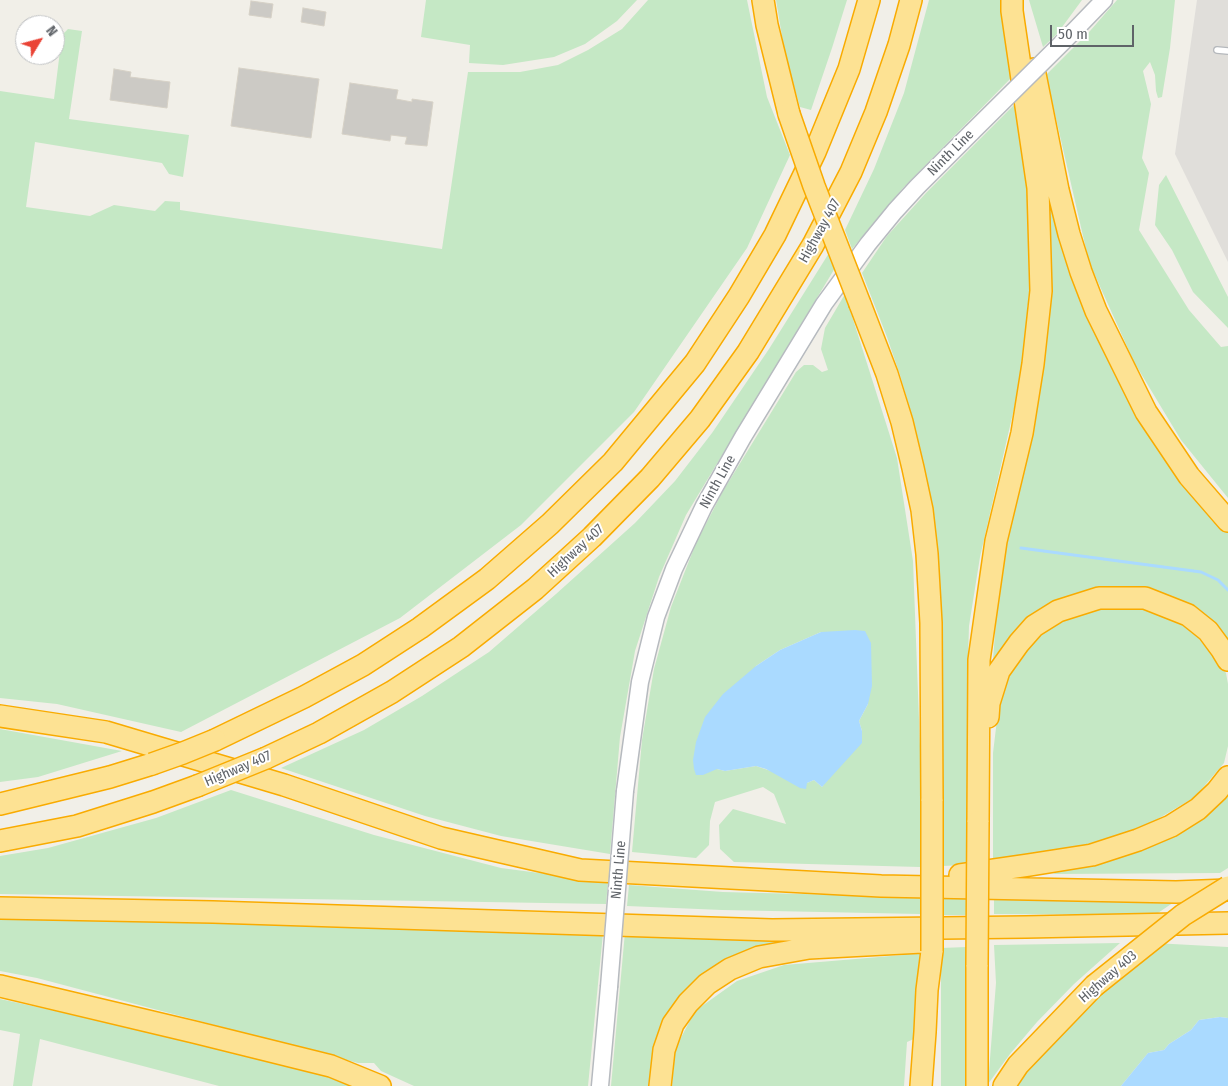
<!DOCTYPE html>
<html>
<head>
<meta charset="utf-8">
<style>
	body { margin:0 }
	#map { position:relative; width:1228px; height:1086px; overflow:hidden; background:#f1efe8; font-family:"Fira Sans Condensed",sans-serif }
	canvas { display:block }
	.north { position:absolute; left:15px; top:15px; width:50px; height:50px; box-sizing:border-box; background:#fff; border:1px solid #bfc1c3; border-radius:50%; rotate:53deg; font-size:14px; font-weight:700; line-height:20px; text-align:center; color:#5f6368 }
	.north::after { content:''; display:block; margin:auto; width:18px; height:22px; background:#ea4335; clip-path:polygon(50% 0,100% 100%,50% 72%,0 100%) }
	.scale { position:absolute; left:1050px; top:25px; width:84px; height:22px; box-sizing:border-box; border:2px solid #5f6368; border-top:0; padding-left:6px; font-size:15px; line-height:18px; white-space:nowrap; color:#5f6368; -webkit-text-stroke:4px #fff; paint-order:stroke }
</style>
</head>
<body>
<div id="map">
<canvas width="1228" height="1086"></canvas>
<div class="north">N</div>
<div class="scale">50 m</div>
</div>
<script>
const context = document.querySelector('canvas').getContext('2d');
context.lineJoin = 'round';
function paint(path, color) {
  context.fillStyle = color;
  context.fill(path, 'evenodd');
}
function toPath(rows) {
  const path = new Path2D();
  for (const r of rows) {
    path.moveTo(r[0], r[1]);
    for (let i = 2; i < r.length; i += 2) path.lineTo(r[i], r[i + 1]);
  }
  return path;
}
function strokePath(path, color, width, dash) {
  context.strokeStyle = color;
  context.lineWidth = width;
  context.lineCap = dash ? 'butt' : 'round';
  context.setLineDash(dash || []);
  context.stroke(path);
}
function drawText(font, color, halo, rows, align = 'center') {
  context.font = font + ' "Fira Sans Condensed",sans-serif';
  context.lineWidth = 4;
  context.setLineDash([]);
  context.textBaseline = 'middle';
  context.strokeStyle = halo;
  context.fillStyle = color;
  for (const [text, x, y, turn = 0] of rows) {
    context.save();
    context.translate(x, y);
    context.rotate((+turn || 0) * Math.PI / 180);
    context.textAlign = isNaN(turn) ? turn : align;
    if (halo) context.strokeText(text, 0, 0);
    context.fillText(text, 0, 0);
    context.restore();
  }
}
paint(toPath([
	[1197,0,1228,0,1228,262,1175,154]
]), '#e0deda');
paint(toPath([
	[426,0,637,0,617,21,585,44,554,57,503,65,469,63,470,45,421,37],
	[648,0,747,0,767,97,790,155,747,248,634,412,521,525,400,618,181,732,57,704,0,698,0,91,54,99,62,35,68,29,82,31,69,119,189,135,183,177,169,174,162,163,35,142,26,207,90,216,114,205,155,211,165,201,180,202,180,210,442,249,468,72,520,72,558,65,588,50,622,29],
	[776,0,847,0,832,48,811,110,800,107,785,54],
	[929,0,1003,0,1013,76,903,188,852,249,845,230,874,169,904,93],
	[1029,0,1082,0,1057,34,1043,47],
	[1117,0,1175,0,1170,48,1162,97,1158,98,1156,91,1155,75,1150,62,1143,71,1151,104,1142,158,1149,173,1139,230,1189,310,1221,347,1228,346,1228,498,1181,440,1134,362,1089,262,1046,75,1090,31],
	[1018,101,1027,196,1030,283,1021,378,980,557,969,626,967,689,968,865,941,866,922,461,912,416,900,375,887,337,862,273,887,236,926,193],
	[1166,175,1228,297,1228,328,1193,292,1172,250,1155,225,1159,185],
	[1052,193,1079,283,1228,531,1228,644,1103,588,994,662,993,660,999,577,1042,377,1052,276,1046,194],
	[829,253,835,268,686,515,659,577,635,651,620,737,610,854,501,836,425,816,281,768,364,730,422,696,489,652,556,594,635,523,675,481,712,433,769,349],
	[845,294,897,458,913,561,922,799,920,867,734,862,720,849,719,825,733,809,786,824,774,794,763,787,715,802,710,821,709,845,696,858,632,852,642,740,654,669,671,607,696,543,723,491,796,372,804,365,813,365,822,372,828,370,821,349,825,328],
	[821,632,868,704,859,721,862,731,822,787,814,780,807,783,756,766,725,771,717,769,756,666,780,650],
	[1105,603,1135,605,1163,611,1190,627,1226,673,1228,684,1228,746,1224,763,1195,797,1134,833,1060,852,993,863,993,753,999,703,1010,668,1028,644,1049,626],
	[0,729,122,751,38,777,0,782],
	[1228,789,1228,868,1220,873,1053,874],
	[231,790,374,835,501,868,608,882,606,904,0,894,0,856,48,848,156,818],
	[629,885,723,892,920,897,920,914,722,910,627,906],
	[941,898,968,898,968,915,941,915],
	[994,898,1180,898,1155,915,994,914],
	[0,918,603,933,588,1086,414,1086,381,1071,374,1063,358,1063,37,978,0,971],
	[625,932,855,936,699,981,651,1086,611,1086],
	[1120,943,1074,984,1037,1022,1010,1054,988,1084,996,983,994,945],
	[1154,943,1228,947,1228,1018,1220,1017,1199,1020,1191,1030,1169,1044,1164,1050,1148,1053,1121,1086,1015,1086,1052,1038],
	[967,947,967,1086,941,1086,941,948],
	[920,949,916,1038,907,1042,904,1086,672,1086,675,1049,695,1011,737,981,784,965,903,955],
	[0,999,163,1034,368,1086,219,1086,40,1039,32,1086,13,1086,20,1034,0,1030]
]), '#c5e8c5');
paint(toPath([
	[855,630,865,631,871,643,872,686,868,704,859,721,862,731,862,743,822,787,814,780,807,783,806,789,800,788,766,769,756,766,725,771,717,769,703,775,696,775,694,769,693,760,696,742,705,717,723,694,756,666,780,650,821,632],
	[1220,1017,1228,1018,1228,1086,1121,1086,1148,1053,1164,1050,1169,1044,1191,1030,1199,1020]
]), '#aadaff');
strokePath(toPath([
	[1021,548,1201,572,1218,580,1228,590]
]), '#aadaff', 3);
const building = toPath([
	[251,1,273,4,271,18,249,15,251,1],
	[303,8,326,12,324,26,301,22,303,8],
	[239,68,319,79,311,138,231,126,239,68],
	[114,69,131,72,130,77,170,82,167,108,110,100,114,69],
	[350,83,398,90,396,99,412,102,412,99,433,102,427,146,405,144,407,137,391,135,390,141,342,134,350,83]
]);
paint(building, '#cccac5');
strokePath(building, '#d6d1c6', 1);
const lane = toPath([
	[1217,50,1228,51]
]);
const secondary = toPath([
	[1072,33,1104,0],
	[625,791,640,682,656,617,674,569,704,506,743,437,824,304,868,244,895,211,917,187,972,132],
	[600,1086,609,987]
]);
const highway = toPath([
	[763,0,767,25,789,114],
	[1034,69,1058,190,1069,234,1081,272,1096,311,1146,412,1189,476,1228,521],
	[860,304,887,374,902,422,913,468,922,510,927,554,931,623,932,801],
	[0,716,106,732,284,785,441,838,580,870,881,886,1176,892,1228,890],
	[988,717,989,703,999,671,1019,643,1034,626,1058,611,1099,598,1145,598,1188,615,1208,631,1222,650,1228,660],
	[215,740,304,697,363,665,420,628,487,579,550,524,613,462,695,363,739,296,775,235,815,152,849,69,869,0],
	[266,758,319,733,392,692,461,647,535,589,592,537,650,478,700,419,748,352,813,245,851,172,876,112,899,45,911,0],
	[0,804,110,777,152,764],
	[978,822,979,660,996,541,1022,433,1033,364,1041,291,1038,188,1012,11,1012,0],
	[0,841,77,826,153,802,197,786],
	[960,875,1029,865,1092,855,1138,840,1171,826,1198,809,1217,791,1228,777],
	[0,908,213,912,772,930,1026,927,1228,923],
	[0,986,194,1032,331,1066,380,1086],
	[660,1086,664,1050,673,1024,688,1003,707,984,730,969,759,957,809,948,922,942],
	[921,1086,925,1032,927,990,932,951],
	[977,1086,977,965],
	[1004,1086,1018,1065,1094,986]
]);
strokePath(lane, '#b5b8bc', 8);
strokePath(secondary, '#b6babf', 19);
strokePath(highway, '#f9ab00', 24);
strokePath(lane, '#fff', 5.5);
strokePath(secondary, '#fff', 16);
strokePath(highway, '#fde293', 21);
const secondaryBridge = toPath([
	[972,132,1072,33],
	[609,987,625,791]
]);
const highwayBridge = toPath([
	[789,114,814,186,860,304],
	[152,764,183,753,215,740],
	[197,786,266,758],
	[932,801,932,951],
	[977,965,978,822],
	[1094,986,1183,915,1228,887]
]);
strokePath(secondaryBridge, '#b6babf', 19, []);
strokePath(highwayBridge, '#f9ab00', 24, []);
strokePath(secondaryBridge, '#fff', 16);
strokePath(highwayBridge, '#fde293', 21);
drawText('14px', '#5f6368', '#fff', [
	["Ninth Line",951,153,-45],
	["Highway 407",820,231,-61],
	["Ninth Line",718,482,-61],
	["Highway 407",576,551,-43],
	["Highway 407",238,769,-23],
	["Ninth Line",619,870,-85],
	["Highway 403",1108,977,-41]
]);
</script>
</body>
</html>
